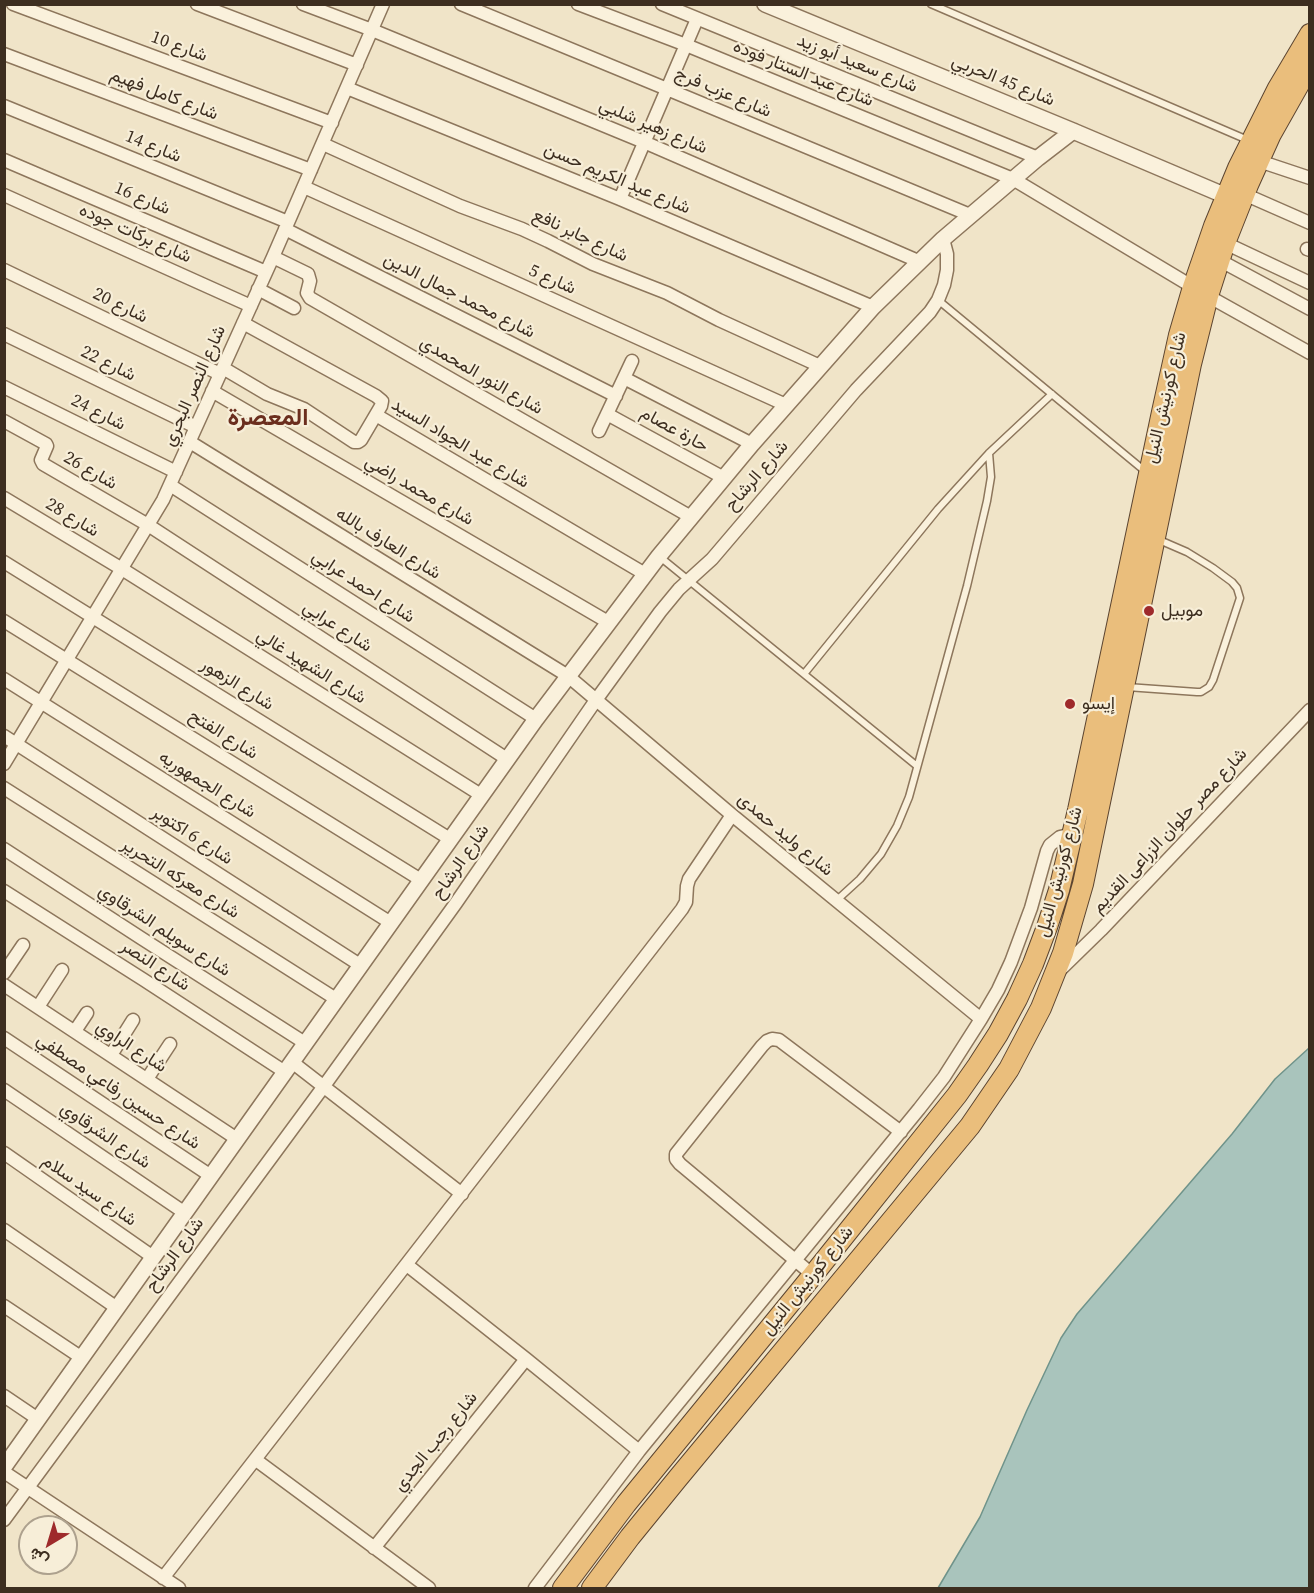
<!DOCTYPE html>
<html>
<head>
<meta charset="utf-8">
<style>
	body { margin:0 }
	#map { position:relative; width:1314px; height:1593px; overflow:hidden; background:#f0e4c8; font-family:"Source Serif 4",Vazirmatn,serif }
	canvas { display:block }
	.frame { position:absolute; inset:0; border:6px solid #3d2e20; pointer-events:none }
	.north { position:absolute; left:18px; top:1515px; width:60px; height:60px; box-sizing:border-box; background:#f7eed8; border:2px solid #ada18e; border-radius:50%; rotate:218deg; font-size:16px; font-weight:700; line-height:24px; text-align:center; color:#3d2e20 }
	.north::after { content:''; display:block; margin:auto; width:21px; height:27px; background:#9e2a2b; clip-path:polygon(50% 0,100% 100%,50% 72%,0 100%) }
</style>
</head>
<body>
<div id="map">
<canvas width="1314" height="1593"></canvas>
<div class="frame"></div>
<div class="north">ش</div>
</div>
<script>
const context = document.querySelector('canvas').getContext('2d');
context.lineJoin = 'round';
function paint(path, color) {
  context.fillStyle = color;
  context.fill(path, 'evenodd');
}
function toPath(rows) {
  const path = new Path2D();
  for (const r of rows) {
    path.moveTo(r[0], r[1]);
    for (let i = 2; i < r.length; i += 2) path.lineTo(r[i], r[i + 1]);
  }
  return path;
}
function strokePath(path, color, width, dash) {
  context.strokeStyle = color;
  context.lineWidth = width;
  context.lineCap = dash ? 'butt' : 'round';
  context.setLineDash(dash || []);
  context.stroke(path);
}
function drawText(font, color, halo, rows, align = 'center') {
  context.font = font + ' "Source Serif 4",Vazirmatn,serif';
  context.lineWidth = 4.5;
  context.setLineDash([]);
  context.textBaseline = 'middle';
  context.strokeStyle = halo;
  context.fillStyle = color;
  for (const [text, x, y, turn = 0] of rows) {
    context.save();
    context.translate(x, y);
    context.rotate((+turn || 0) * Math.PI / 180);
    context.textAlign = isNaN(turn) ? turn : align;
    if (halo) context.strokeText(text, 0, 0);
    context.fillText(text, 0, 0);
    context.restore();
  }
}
const water = toPath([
	[1309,1048,1309,1588,938,1588,980,1517,1027,1410,1061,1338,1077,1314,1232,1134,1275,1079,1309,1048]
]);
paint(water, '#a9c4bc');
strokePath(water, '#6f938a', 1.5);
const service = toPath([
	[931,4,1250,141],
	[938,300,1146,472],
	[660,557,917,766],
	[804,674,938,509,989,453,1052,394],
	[1127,687,1197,692,1201,692,1209,687,1213,680,1240,598,1237,588,1232,582,1213,568,1187,552,1157,539],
	[837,900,860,879,881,854,897,826,909,797,967,586,987,501,991,477,989,453]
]);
const minor = toPath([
	[13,4,332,123],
	[197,4,357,65],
	[303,4,372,30,644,142,918,261],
	[461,4,667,89,970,215],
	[578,4,686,45,1013,179,1193,287],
	[662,4,1038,158],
	[4,54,311,170],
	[347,88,620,199,873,307],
	[4,106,288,222],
	[323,144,460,206,522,229,548,241,593,264,667,293,719,320,820,366],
	[4,160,266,272],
	[1259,161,1310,178],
	[304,187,786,405],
	[1244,194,1310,223],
	[4,195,251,306],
	[620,199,697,19],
	[285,229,616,396],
	[1225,243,1310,283],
	[1307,249,1310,250],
	[273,257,308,274,310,281,307,293,310,298,691,517],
	[1219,260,1310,309],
	[4,270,220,374],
	[258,289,294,308],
	[1208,296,1310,353],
	[4,334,196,427],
	[223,368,267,394,304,409,354,442,358,442,361,440,381,406,382,401,376,396,243,323],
	[624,378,752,444],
	[4,387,176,472],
	[212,391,608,622],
	[607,414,724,478],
	[376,415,645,574],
	[4,421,46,444,47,446,41,460,43,464,148,525,507,759],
	[599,431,632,361],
	[190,442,568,676,732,815,981,1019],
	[170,485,536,719],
	[4,498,122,569,481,795],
	[4,562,450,839],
	[4,621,421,880],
	[4,679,391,923],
	[4,736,360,965],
	[4,764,163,500,273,257,383,4],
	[4,788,336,999],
	[4,849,141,938,305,1043],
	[4,891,144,980,285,1072],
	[1059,971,1101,930,1310,710],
	[4,973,23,945],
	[4,985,237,1139],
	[38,1007,62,970],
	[75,1031,87,1013],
	[4,1038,211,1176],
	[111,1055,133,1020],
	[292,1062,462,1194],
	[147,1079,170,1044],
	[4,1090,185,1213],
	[4,1153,153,1257],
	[4,1230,117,1308],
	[407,1265,526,1359,639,1451],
	[813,1275,680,1164,676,1159,676,1154,762,1046,767,1041,772,1039,779,1040,901,1132],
	[4,1306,82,1358],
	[4,1396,38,1419],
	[256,1460,429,1588],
	[4,1472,179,1588],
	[4,1520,324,1086,456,903,596,700,660,612,679,589,712,559,856,390,930,312,938,300,944,285,947,270,947,254,943,239],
	[374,1548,526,1359],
	[163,1578,682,909,686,902,687,886,689,879,732,815],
	[535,1588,639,1451,919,1109,944,1077,981,1019,998,990,1011,962,1031,908,1047,851,1050,845,1060,837,1073,834]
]);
const tertiary = toPath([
	[765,4,1073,131,1226,196],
	[4,1467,536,719,659,556,752,444,873,307,943,239,1038,158,1073,131]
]);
const trunk = toPath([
	[563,1588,626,1504,813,1275,957,1095,978,1065,998,1034,1017,999,1033,964,1047,927,1059,890,1078,810,1162,412,1179,335,1193,287,1214,226,1238,168,1278,88,1310,34],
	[592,1588,630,1537,678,1478,970,1126,1009,1069,1041,1008,1063,953,1083,884,1191,364,1208,296,1225,243,1248,185,1271,134,1310,65]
]);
strokePath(service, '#8d765c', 9);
strokePath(minor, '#8d765c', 15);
strokePath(tertiary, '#8d765c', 18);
strokePath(trunk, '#5b4430', 22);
strokePath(service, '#faf1dc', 6);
strokePath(minor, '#faf1dc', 12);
strokePath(tertiary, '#faf1dc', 15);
strokePath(trunk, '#eabe7c', 20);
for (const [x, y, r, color] of [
	[1149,611,6,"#9e2a2b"],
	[1070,704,6,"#9e2a2b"]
]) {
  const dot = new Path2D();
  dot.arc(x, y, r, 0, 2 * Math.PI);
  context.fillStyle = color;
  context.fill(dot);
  strokePath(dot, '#f7eed8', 2);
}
drawText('18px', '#3d2e20', '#f7eed8', [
	["شارع 10",179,47,20],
	["شارع سعيد أبو زيد",857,64,22],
	["شارع عبد الستار فوده",803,74,22],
	["شارع 45 الحربي",1003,81,22],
	["شارع عزب فرج",723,93,23],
	["شارع كامل فهيم",164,95,21],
	["شارع زهير شلبي",653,127,23],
	["شارع 14",153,147,22],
	["شارع عبد الكريم حسن",617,179,23],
	["شارع 16",142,199,23],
	["شارع بركات جوده",135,234,24],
	["شارع جابر نافع",580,236,25],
	["شارع 5",552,280,24],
	["شارع محمد جمال الدين",459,296,27],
	["شارع 20",120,306,26],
	["شارع 22",108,364,26],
	["شارع النور المحمدي",481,376,30],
	["شارع النصر البحري",195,386,-66],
	["شارع كورنيش النيل",1166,398,-77],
	["شارع 24",98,413,27],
	["حارة عصام",674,430,29],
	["شارع عبد الجواد السيد",460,444,31],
	["شارع 26",90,471,30],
	["شارع الرشاح",757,476,-49],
	["شارع محمد راضي",419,491,30],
	["شارع 28",72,518,31],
	["شارع العارف بالله",388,544,32],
	["شارع احمد عرابي",363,587,33],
	["شارع عرابي",337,627,33],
	["شارع الشهيد غالي",311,667,32],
	["شارع الزهور",237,685,32],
	["شارع الفتح",223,735,32],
	["شارع الجمهوريه",207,785,32],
	["شارع مصر حلوان الزراعى القديم",1170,831,-47],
	["شارع وليد حمدى",785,835,40],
	["شارع 6 اكتوبر",192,836,33],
	["شارع الرشاح",461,862,-55],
	["شارع كورنيش النيل",1060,872,-75],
	["شارع معركه التحرير",180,879,32],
	["شارع سويلم الشرقاوي",164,931,33],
	["شارع النصر",155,966,33],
	["شارع الراوي",131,1047,33],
	["شارع حسين رفاعي مصطفي",118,1092,34],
	["شارع الشرقاوي",105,1136,34],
	["شارع سيد سلام",89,1191,35],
	["شارع الرشاح",175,1255,-54],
	["شارع كورنيش النيل",808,1281,-51],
	["شارع رجب الجدي",436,1442,-51]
]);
drawText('18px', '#3d2e20', '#f7eed8', [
	["موبيل",1161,611],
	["إيسو",1082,704]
], 'left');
drawText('bold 24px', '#6b2e1e', '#f7eed8', [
	["المعصرة",268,419]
]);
</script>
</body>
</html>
